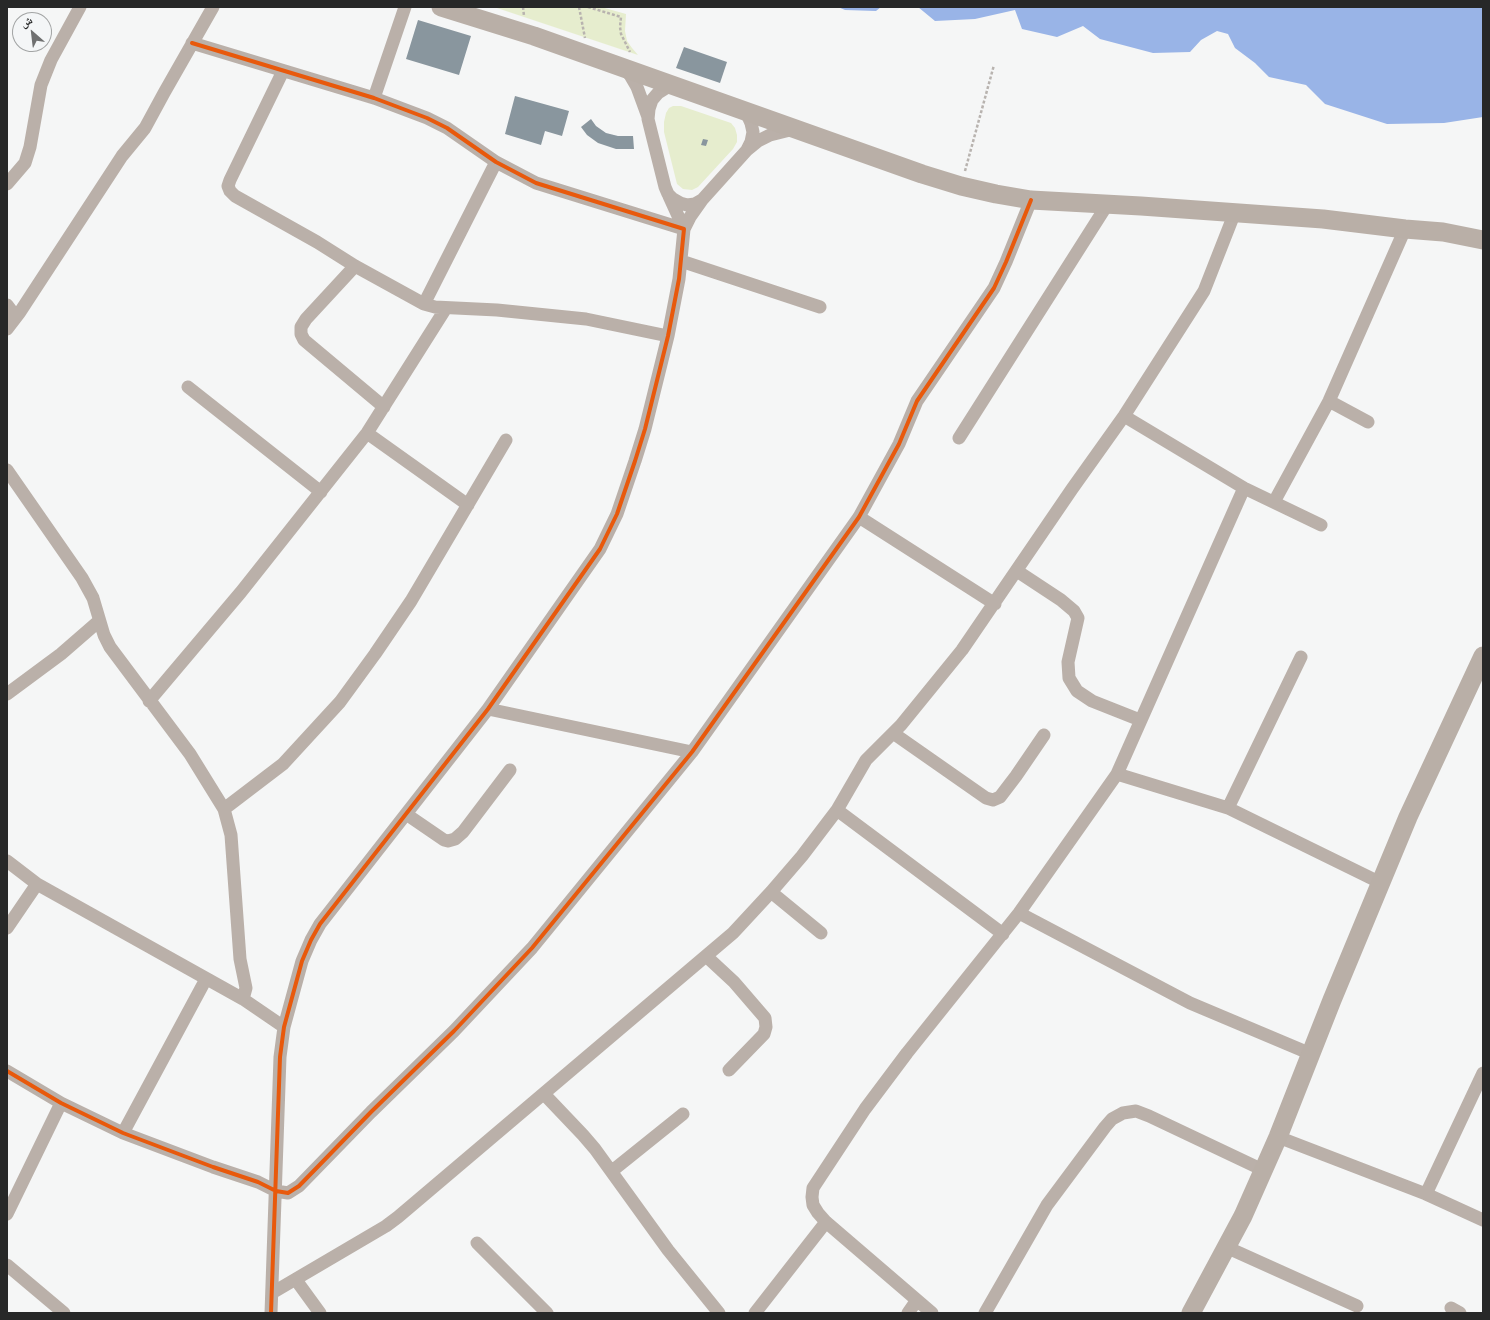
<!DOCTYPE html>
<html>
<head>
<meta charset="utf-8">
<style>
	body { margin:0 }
	#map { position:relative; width:1490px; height:1320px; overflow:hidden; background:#f5f6f6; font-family:"Roboto Condensed","Noto Naskh Arabic",sans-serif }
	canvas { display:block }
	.frame { position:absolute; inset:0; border:8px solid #272828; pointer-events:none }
	.north { position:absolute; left:12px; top:12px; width:40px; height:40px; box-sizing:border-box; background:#f4f6f7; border:1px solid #a2a4a4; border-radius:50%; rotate:332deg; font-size:11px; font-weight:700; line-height:16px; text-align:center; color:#272828 }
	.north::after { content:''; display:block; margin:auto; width:14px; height:18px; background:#6f7070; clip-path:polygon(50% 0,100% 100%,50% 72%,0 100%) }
</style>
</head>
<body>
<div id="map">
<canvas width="1490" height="1320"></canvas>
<div class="frame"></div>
<div class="north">ش</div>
</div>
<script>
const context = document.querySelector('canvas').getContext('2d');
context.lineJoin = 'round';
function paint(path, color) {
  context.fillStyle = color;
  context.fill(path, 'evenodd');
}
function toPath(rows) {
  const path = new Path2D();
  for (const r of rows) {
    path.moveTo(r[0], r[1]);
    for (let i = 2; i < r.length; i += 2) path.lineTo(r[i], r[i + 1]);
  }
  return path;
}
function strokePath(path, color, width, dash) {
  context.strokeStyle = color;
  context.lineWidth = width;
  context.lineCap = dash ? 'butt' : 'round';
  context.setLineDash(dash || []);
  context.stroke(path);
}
paint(toPath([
	[494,7,601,7,626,14,625,31,627,41,632,48,638,55],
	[673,106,681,106,731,123,735,128,737,135,737,142,733,149,698,187,692,190,683,189,677,184,664,132,664,122,666,113,669,108]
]), '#e6edce');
paint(toPath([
	[838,7,881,7,876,11,845,10],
	[918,7,1483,7,1483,117,1444,123,1387,124,1325,104,1306,85,1269,77,1255,63,1235,48,1228,34,1217,31,1201,40,1190,52,1153,53,1100,39,1083,26,1057,37,1022,29,1015,10,975,19,935,21]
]), '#99b4e7');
paint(toPath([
	[418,20,471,36,459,75,406,59],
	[684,47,727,62,720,83,676,68],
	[515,96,569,111,562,136,545,131,541,145,505,134],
	[591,119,596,126,606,133,618,136,633,136,634,149,616,149,598,143,587,135,581,127],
	[703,139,708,140,706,146,701,145]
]), '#89969e');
strokePath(toPath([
	[523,7,524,16],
	[579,7,585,38],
	[588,7,621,17,620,27,621,34,630,52],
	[965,171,994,65]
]), '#b8b3af', 2.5, [3, 2]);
strokePath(toPath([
	[192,43,374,98,427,118,447,128,496,162,536,183,684,229,679,279,668,336,645,429,635,461,617,514,600,549,488,709,320,924,311,940,302,961,284,1027,280,1057,271,1313],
	[625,69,630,75,637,87,648,117],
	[283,71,230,180,228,186,230,191,235,196,317,242,355,266,424,304,435,307,497,310,586,319,668,336],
	[676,86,666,88,658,93,652,100,649,109,648,119,665,187,668,194,673,199,680,203,687,205,695,204,702,200,747,150,751,142,753,132,751,123,747,114,741,110],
	[374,98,405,7],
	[747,150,758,141,770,135,794,129],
	[7,184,25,163,30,147,41,85,51,60,80,7],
	[669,196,684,229,690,217,702,200],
	[681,261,820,307],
	[355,266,306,319,301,327,301,334,304,340,384,407],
	[424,304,496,162],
	[7,305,16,317],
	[7,329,20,312,122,156,145,128,164,93,213,7],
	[188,387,321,492],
	[1329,401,1368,422],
	[1124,416,1244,488,1321,525],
	[367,433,468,505],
	[959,438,1107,205],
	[7,470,82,578,93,598,104,635,110,647,190,754,224,809,231,835,240,959,246,988,243,999],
	[1274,502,1329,401,1405,229],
	[859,517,995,604],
	[1017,571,1061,600,1074,611,1078,618,1068,662,1069,678,1077,691,1092,701,1140,720],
	[7,694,61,654,99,621],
	[149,701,241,592,367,433,446,308],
	[488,709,692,752],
	[893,733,986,798,993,800,1000,797,1016,776,1044,735],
	[1117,774,1228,808,1381,883],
	[1228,808,1301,657],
	[224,809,283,764,340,702,375,654,411,601,506,440],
	[837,810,1003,934],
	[406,814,444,840,448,841,455,839,463,832,510,770],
	[7,861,37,884,243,999,284,1027],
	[771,892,821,933],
	[1019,913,1190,1003,1311,1054],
	[7,928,37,884],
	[706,956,734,982,765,1018,766,1027,764,1034,729,1070],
	[7,1071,61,1103,123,1133,213,1167,258,1182,276,1191,288,1193,299,1186,371,1112,454,1031,532,948,692,752,859,517,899,444,917,401,994,288,1006,262,1031,200],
	[544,1094,583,1135,595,1149,668,1250,719,1313],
	[123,1133,206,979],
	[1278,1137,1426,1194,1483,1220],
	[612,1171,683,1114],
	[1426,1194,1483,1073],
	[7,1214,61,1103],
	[477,1243,547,1313],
	[1226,1247,1357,1306],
	[7,1265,64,1313],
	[296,1280,320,1313],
	[272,1293,386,1226,398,1217,733,933,771,892,802,856,837,810,866,760,901,725,962,650,1072,489,1124,416,1204,291,1235,212],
	[1451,1308,1460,1313],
	[755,1313,826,1222],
	[908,1313,917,1300],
	[932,1313,826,1222,818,1213,813,1205,812,1197,813,1188,865,1109,907,1053,1019,913,1117,774,1244,488],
	[985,1313,1047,1205,1105,1127,1112,1119,1123,1113,1136,1111,1149,1116,1263,1170]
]), '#bab0a9', 13);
strokePath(toPath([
	[441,7,534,36,922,174,961,186,996,194,1031,200,1141,206,1323,219,1405,229,1443,232,1483,240],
	[1191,1313,1243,1216,1278,1137,1332,1000,1408,817,1483,656]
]), '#b9afa7', 19);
strokePath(toPath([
	[192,43,374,98,427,118,447,128,496,162,536,183,684,229,679,279,668,336,645,429,635,461,617,514,600,549,488,709,320,924,311,940,302,961,284,1027,280,1057,271,1313],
	[7,1071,61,1103,123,1133,213,1167,258,1182,276,1191,288,1193,299,1186,371,1112,454,1031,532,948,692,752,859,517,899,444,917,401,994,288,1006,262,1031,200]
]), '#e8590c', 4);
</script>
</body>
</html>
